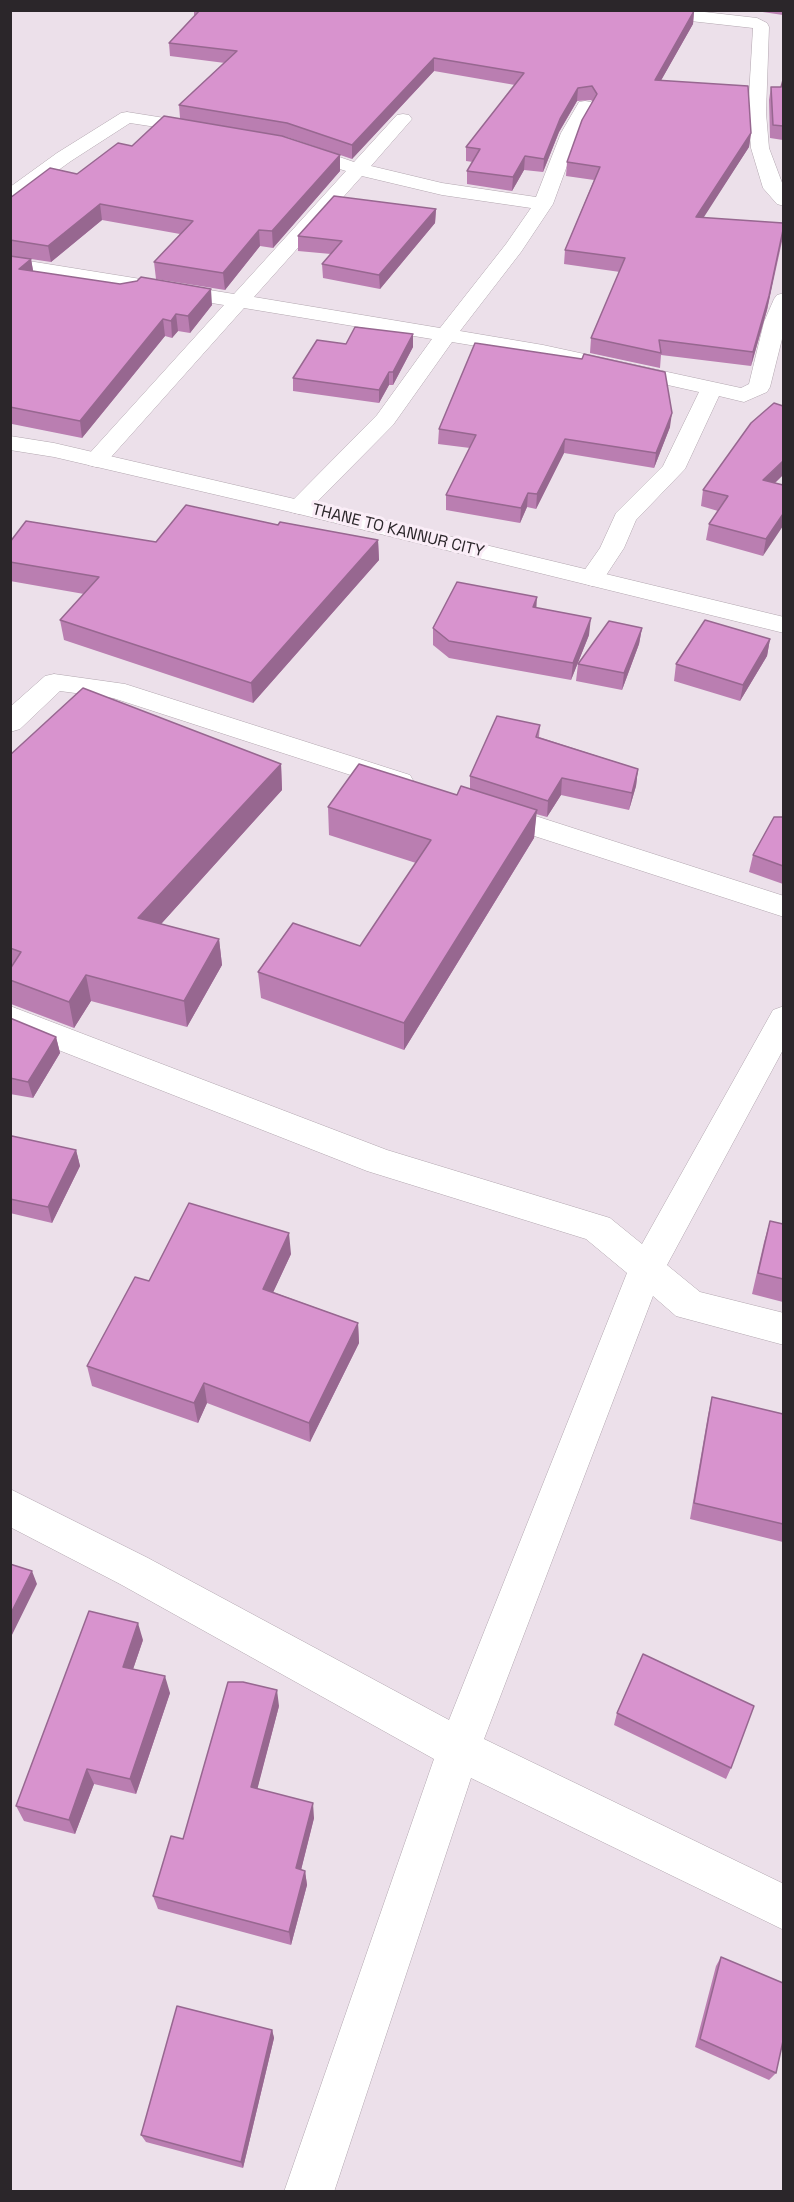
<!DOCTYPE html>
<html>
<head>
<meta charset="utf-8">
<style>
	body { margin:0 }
	#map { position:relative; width:794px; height:2202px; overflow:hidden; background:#ece0ea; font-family:"Space Grotesk",sans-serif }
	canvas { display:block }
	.frame { position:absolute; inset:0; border:12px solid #2b262a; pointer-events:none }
</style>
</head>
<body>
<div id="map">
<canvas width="794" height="2202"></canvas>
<div class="frame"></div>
</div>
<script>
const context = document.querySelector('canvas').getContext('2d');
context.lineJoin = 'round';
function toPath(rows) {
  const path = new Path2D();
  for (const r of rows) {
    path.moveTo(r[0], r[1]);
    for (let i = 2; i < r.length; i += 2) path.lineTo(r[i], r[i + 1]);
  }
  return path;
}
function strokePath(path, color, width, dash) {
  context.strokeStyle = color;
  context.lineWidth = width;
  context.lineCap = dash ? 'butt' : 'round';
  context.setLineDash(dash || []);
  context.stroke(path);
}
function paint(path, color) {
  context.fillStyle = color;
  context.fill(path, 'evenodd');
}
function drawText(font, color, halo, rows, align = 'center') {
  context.font = font + ' "Space Grotesk",sans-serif';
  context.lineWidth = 6;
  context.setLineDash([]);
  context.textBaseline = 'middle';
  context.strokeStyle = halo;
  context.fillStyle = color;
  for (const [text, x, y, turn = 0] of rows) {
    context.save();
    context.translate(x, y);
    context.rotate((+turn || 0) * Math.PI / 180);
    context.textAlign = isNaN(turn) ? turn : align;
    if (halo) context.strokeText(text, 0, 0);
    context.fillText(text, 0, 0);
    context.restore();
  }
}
const minor = toPath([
	[629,10,687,10,757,18,767,23,769,27,766,113,769,148,784,188,784,206,777,204,763,188,751,148,748,113,753,28,637,15,629,10],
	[585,101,591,102,594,106,579,133,553,204,521,252,460,331,543,345,741,388,749,384,764,322,774,299,777,295,784,293,784,331,770,387,767,392,744,402,719,396,685,469,636,520,624,548,601,583,592,586,583,583,579,578,600,548,616,513,663,466,699,392,543,357,452,342,393,425,307,512,299,514,291,512,287,507,291,502,377,415,432,339,244,308,104,465,96,467,88,465,84,460,88,455,224,305,10,270,10,258,234,294,346,171,290,153,288,149,290,145,304,145,354,162,397,115,403,114,409,115,412,119,371,166,442,183,536,197,561,133,579,102,585,101],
	[362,176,442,195,531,208,506,244,440,328,254,297,362,176],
	[127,112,202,124,208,125,211,129,208,133,202,134,130,123,71,161,17,200,10,202,10,187,57,153,121,113,127,112],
	[54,674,125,684,410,775,414,782,410,789,400,791,113,698,60,691,20,729,10,732,10,707,45,676,54,674],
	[492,802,784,896,784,917,482,819,478,812,482,805,492,802],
	[10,1006,387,1150,610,1218,642,1244,773,1010,784,1006,784,1048,667,1265,700,1292,784,1313,784,1345,676,1316,653,1296,484,1739,784,1884,784,1930,471,1778,334,2192,284,2192,434,1759,120,1584,10,1527,10,1489,148,1558,449,1720,627,1273,586,1239,367,1171,10,1031,10,1006]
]);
const tertiary = toPath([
	[10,436,54,443,299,500,784,617,784,633,299,514,54,457,10,450,10,436]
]);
strokePath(minor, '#b2a6af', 1);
strokePath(tertiary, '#b2a6af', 1);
paint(minor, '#fff');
paint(tertiary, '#fff');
paint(toPath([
	[194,10,694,11,693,24,661,80,751,133,749,147,703,217,783,237,767,310,751,366,661,355,660,368,590,353,591,338,620,272,564,264,565,250,594,180,566,176,567,162,593,102,591,100,577,101,559,132,543,172,524,170,512,191,467,184,467,171,473,162,466,161,466,147,515,85,434,71,352,159,287,137,215,125,340,155,340,171,273,248,260,246,225,290,156,279,154,262,180,234,102,220,51,262,31,259,33,271,212,305,190,333,178,331,172,338,165,336,82,438,12,424,10,425,10,198,77,174,132,146,180,118,179,105,225,63,170,56,169,43,194,16],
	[749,10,783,10,783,15],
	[783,80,783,140,770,138,769,100,771,87,781,87],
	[436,209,435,223,380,289,323,278,322,264,331,254,298,251,298,236],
	[413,334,413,347,393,385,389,385,379,403,293,391,293,378,346,344],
	[670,427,654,468,564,453,536,509,527,507,520,523,446,510,446,495,470,448,438,444,439,429],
	[783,475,775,483,783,485,763,556,706,540,709,524,718,511,701,506,703,490],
	[378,540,379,560,253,703,64,640,60,620,84,594,10,581,10,542,156,542],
	[536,607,589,635,571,680,449,658,433,645,433,628],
	[642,628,639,644,622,690,576,681,578,664],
	[770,639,767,656,740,701,674,681,676,664],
	[540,725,539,737,638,769,636,786,629,810,561,795,547,817,536,814,534,838,404,1050,261,998,258,972,360,946,416,863,329,835,328,807,457,795,470,789,470,776],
	[10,755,281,764,282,790,161,924,219,939,222,965,187,1027,91,1001,74,1028,11,1004],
	[783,817,783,884,749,872,753,855],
	[10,1018,56,1037,60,1053,33,1098,10,1094],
	[10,1138,76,1150,80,1166,52,1223,10,1213],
	[770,1221,783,1224,783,1302,752,1294,764,1242],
	[291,1254,273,1292,358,1323,359,1343,310,1442,207,1403,198,1423,92,1386,87,1366,149,1281],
	[712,1397,783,1414,783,1542,690,1519,708,1415],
	[143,1640,133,1669,170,1693,136,1794,94,1784,75,1834,24,1821,16,1806],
	[279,1706,257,1789,314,1818,301,1870,305,1871,307,1885,291,1945,158,1909,153,1896,183,1839],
	[617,1713,731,1768,726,1779,614,1725],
	[721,1957,776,2073,769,2080,695,2047,716,1966],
	[272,2030,274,2038,243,2168,146,2142,141,2135]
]), '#ba7eb1');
paint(toPath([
	[694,11,693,24,654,93,655,80],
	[434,58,434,71,352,159,352,145],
	[578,88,577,101,559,132,543,172,544,159,560,119],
	[751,133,749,147,695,231,696,217],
	[340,155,340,171,273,248,272,231],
	[525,156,524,170,512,191,513,177],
	[100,204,102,220,51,262,48,246],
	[436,209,435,223,380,289,379,275],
	[259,230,260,246,225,290,223,273],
	[783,230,767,310,751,366,753,352],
	[31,259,34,276,19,269],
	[211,289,212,305,190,333,188,316],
	[176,314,178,331,172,338,171,321],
	[163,319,165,336,82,438,80,421],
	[413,334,413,347,393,385,393,372],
	[389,372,389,385,379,403,379,390],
	[672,413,670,427,654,468,656,453],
	[565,439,564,453,536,509,537,494],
	[783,461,783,475,760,497,763,480],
	[528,493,527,507,520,523,521,508],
	[783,514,783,526,763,556,766,539],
	[378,540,379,560,253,703,251,683],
	[537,597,536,614,533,607],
	[591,618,589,635,571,680,573,663],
	[642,628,639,644,622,690,624,673],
	[770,639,767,656,740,701,743,685],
	[281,764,282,790,143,944,138,918],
	[638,769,636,786,629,810,632,793],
	[562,778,561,795,547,817,548,801],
	[537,810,534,838,404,1050,404,1023],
	[219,939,222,965,187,1027,184,1001],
	[86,975,91,1001,74,1028,69,1002],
	[56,1037,60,1053,33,1098,28,1082],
	[76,1150,80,1166,52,1223,48,1207],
	[289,1233,291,1254,265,1310,263,1289],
	[358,1323,359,1343,310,1442,309,1423],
	[204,1383,207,1403,198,1423,194,1403],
	[32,1571,37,1584,10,1639,10,1615],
	[138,1623,143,1640,128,1684,123,1667],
	[165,1676,170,1693,136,1794,130,1779],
	[277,1690,279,1706,254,1802,251,1787],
	[87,1769,94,1784,75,1834,69,1820],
	[313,1803,314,1818,298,1882,296,1868],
	[305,1871,307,1885,291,1945,289,1932],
	[272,2030,274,2038,243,2168,241,2162]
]), '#976790');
const building = toPath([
	[200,10,694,11,655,80,748,86,751,133,696,217,783,223,783,230,769,296,753,352,659,340,661,353,591,338,625,258,565,250,600,167,567,162,582,120,597,94,592,86,578,88,560,119,544,159,525,156,513,177,467,171,480,149,466,147,524,73,434,58,352,145,287,123,179,105,237,51,169,43,200,10],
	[783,80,783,126,773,125,771,87,781,87,783,80],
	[164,116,282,136,340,155,272,231,259,230,223,273,154,262,193,221,100,204,48,246,10,240,10,198,50,168,77,174,118,143,132,146,164,116],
	[334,196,436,209,379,275,322,264,342,241,298,236,334,196],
	[10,256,31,259,19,269,120,284,137,281,141,277,211,289,188,316,176,314,171,321,163,319,80,421,10,407,10,256],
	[355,327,413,334,393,372,389,372,379,390,293,378,317,340,346,344,355,327],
	[475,343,582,359,584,354,665,372,672,413,656,453,565,439,537,494,528,493,521,508,446,495,476,435,439,429,475,343],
	[774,403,783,406,783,461,763,480,783,485,783,514,766,539,709,524,728,496,703,490,751,423,774,403],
	[186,505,278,525,280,522,378,540,251,683,60,620,99,577,10,562,10,542,26,521,156,542,186,505],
	[457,582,537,597,533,607,591,618,573,663,449,641,433,628,457,582],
	[705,620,770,639,743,685,676,664,705,620],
	[609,621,642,628,624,673,578,664,609,621],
	[83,688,281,764,138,918,219,939,184,1001,86,975,69,1002,10,980,10,969,21,952,10,948,10,755,83,688],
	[497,716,540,725,536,737,638,769,632,793,562,778,548,801,470,776,497,716],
	[359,764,457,795,461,786,537,810,404,1023,258,972,293,923,360,946,431,840,328,807,359,764],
	[774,817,783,817,783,866,753,855,774,817],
	[10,1018,56,1037,28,1082,10,1078,10,1018],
	[12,1136,76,1150,48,1207,10,1199,10,1138,12,1136],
	[189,1203,289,1233,263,1289,358,1323,309,1423,204,1383,194,1403,87,1366,135,1277,149,1281,189,1203],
	[770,1221,783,1224,783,1279,758,1273,770,1221],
	[712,1397,783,1414,783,1524,694,1503,712,1397],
	[10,1564,32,1571,10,1615,10,1564],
	[89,1611,138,1623,123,1667,165,1676,130,1779,87,1769,69,1820,16,1806,89,1611],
	[643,1654,754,1706,731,1768,617,1713,643,1654],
	[228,1682,243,1682,277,1690,251,1787,313,1803,296,1868,305,1871,289,1932,153,1896,171,1836,183,1839,228,1682],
	[721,1957,783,1983,783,2041,776,2073,700,2039,721,1957],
	[177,2006,272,2030,241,2162,141,2135,177,2006]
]);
paint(building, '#d893ce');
strokePath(building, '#976790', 1.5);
drawText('16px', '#2b262a', '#faedf7', [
	["THANE TO KANNUR CITY",398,531,14]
]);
</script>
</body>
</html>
